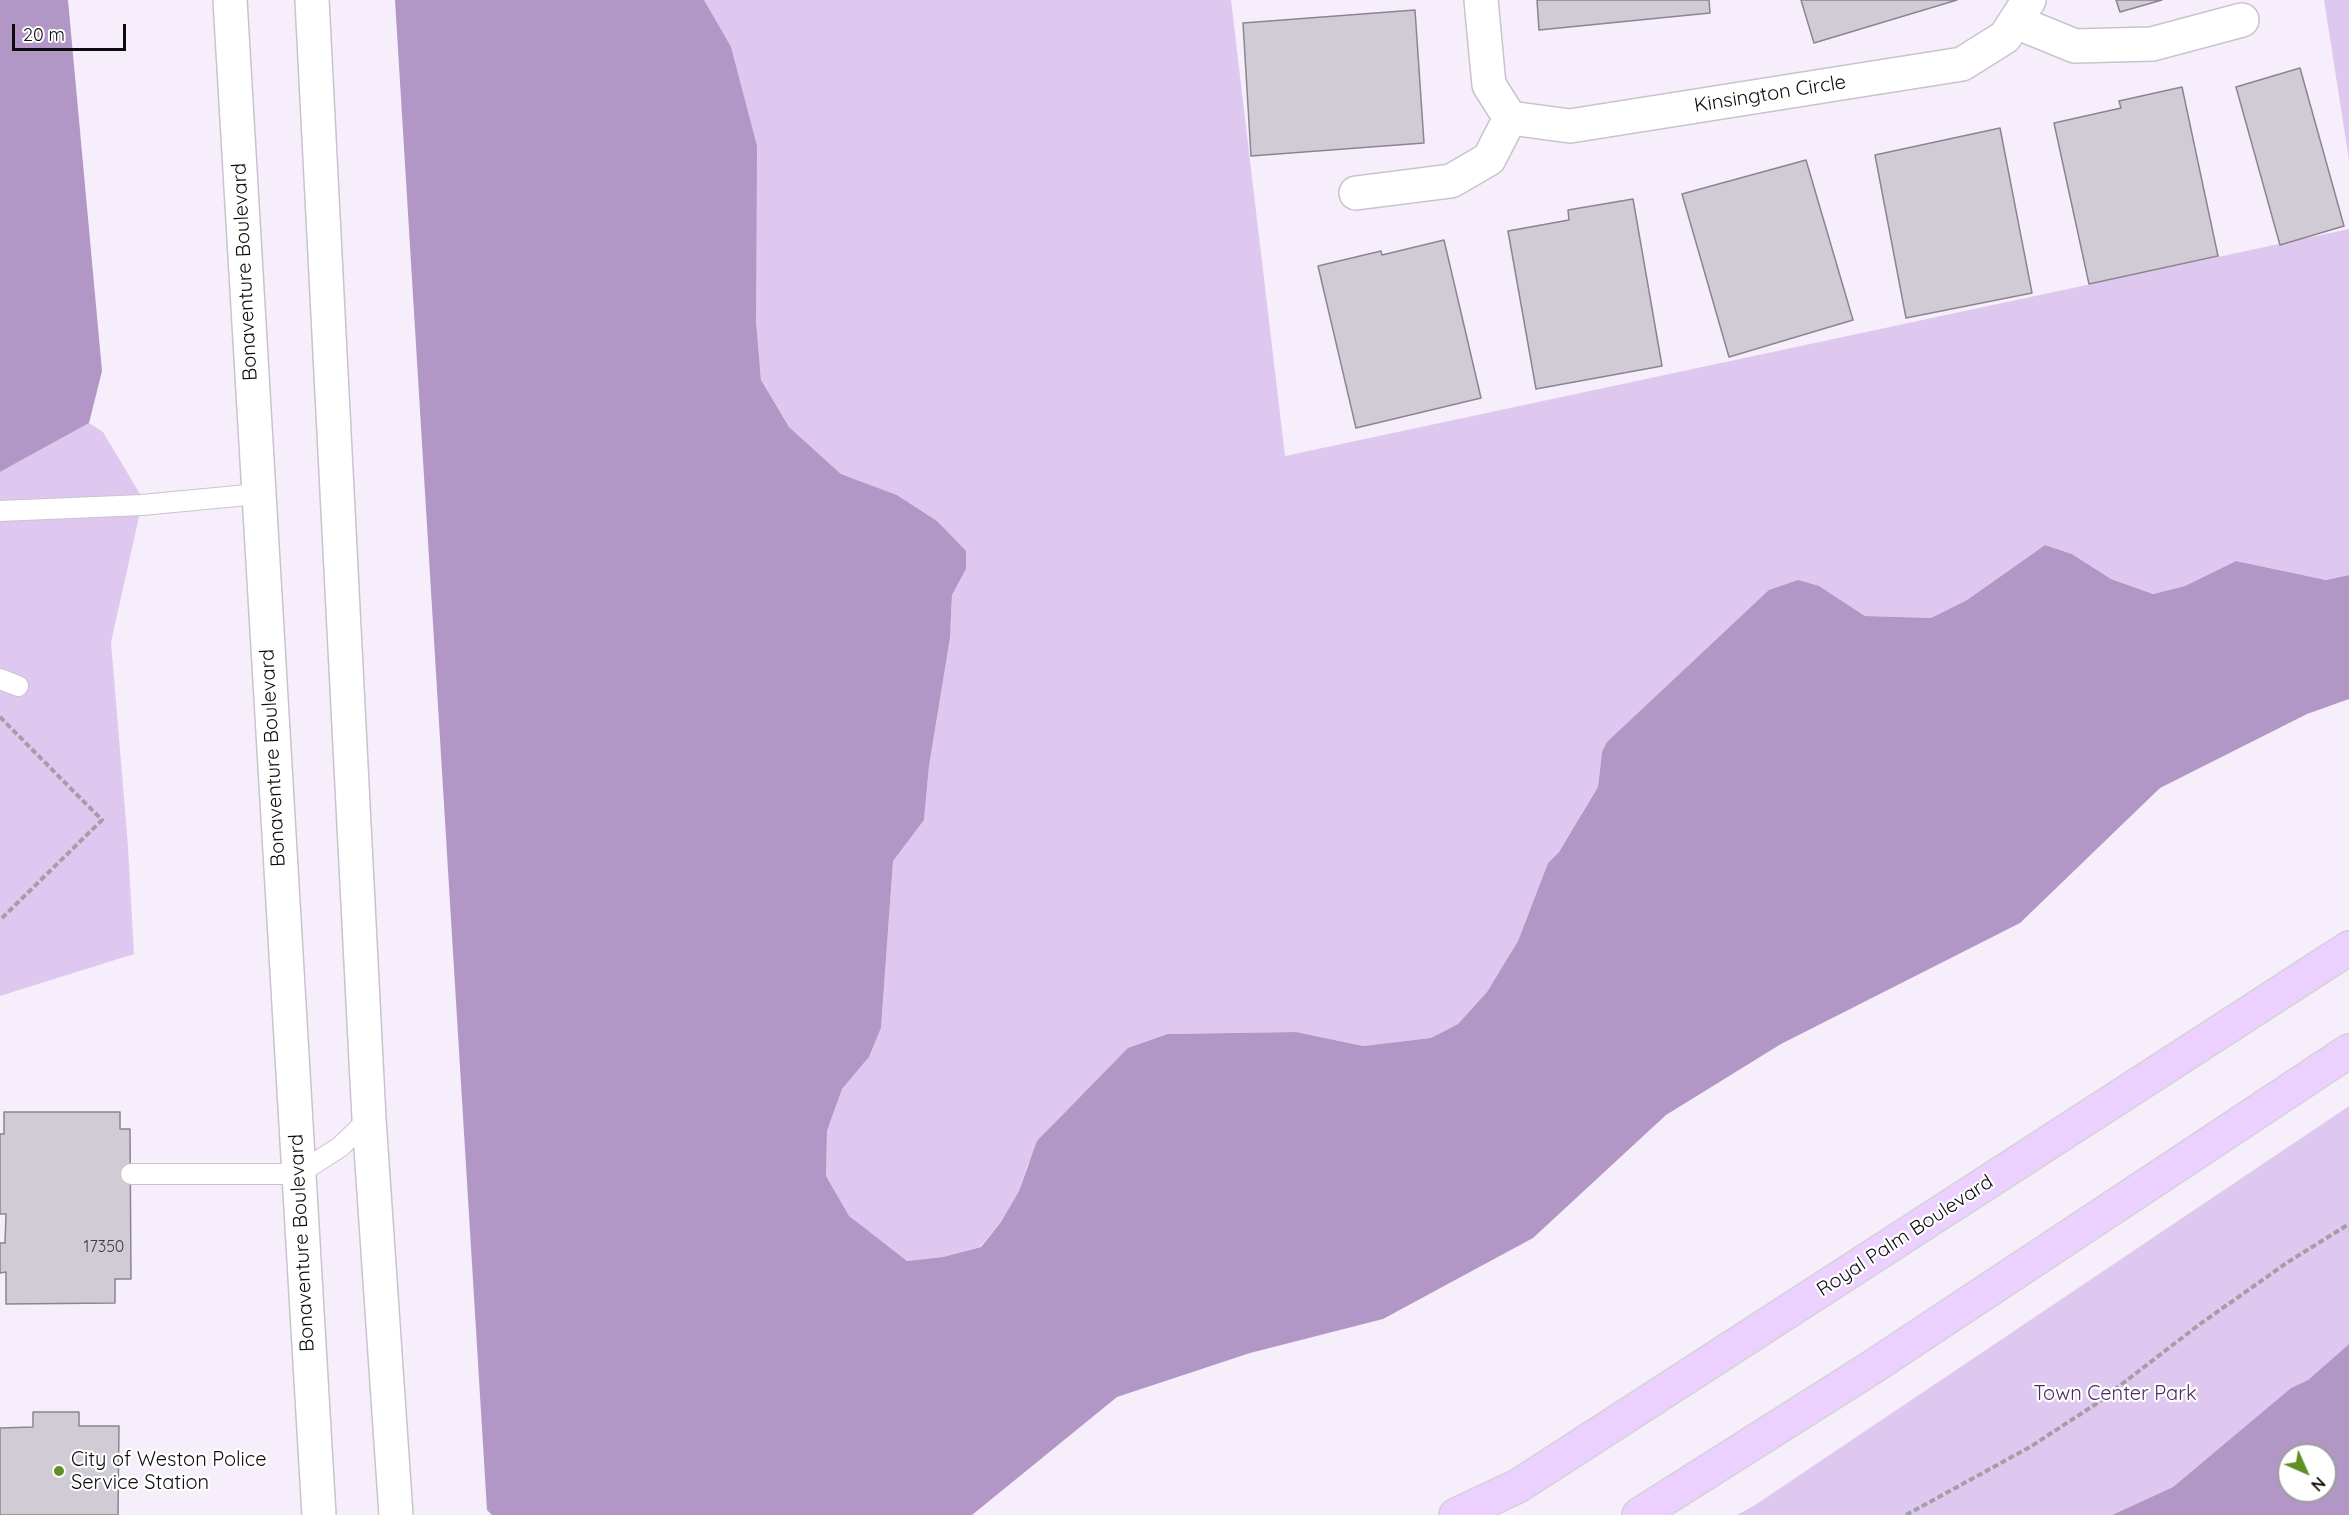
<!DOCTYPE html>
<html>
<head>
<meta charset="utf-8">
<style>
	body { margin:0 }
	#map { position:relative; width:2349px; height:1515px; overflow:hidden; background:#f6effb; font-family:Quicksand,sans-serif }
	canvas { display:block }
	.north { position:absolute; left:2277px; top:1443px; width:60px; height:60px; box-sizing:border-box; background:#fff; border:2px solid #9e9d9f; border-radius:50%; rotate:135deg; font-size:16px; font-weight:700; line-height:24px; text-align:center; color:#0d0b0e }
	.north::after { content:''; display:block; margin:auto; width:21px; height:27px; background:#5e9026; clip-path:polygon(50% 0,100% 100%,50% 72%,0 100%) }
	.scale { position:absolute; left:12px; top:24px; width:114px; height:27px; box-sizing:border-box; border:3px solid #0d0b0e; border-top:0; padding-left:8px; font-size:18px; line-height:21px; white-space:nowrap; color:#0d0b0e; -webkit-text-stroke:4px #fff; paint-order:stroke }
</style>
</head>
<body>
<div id="map">
<canvas width="2349" height="1515"></canvas>
<div class="north">N</div>
<div class="scale">20 m</div>
</div>
<script>
const context = document.querySelector('canvas').getContext('2d');
context.lineJoin = 'round';
function paint(path, color) {
  context.fillStyle = color;
  context.fill(path, 'evenodd');
}
function toPath(rows) {
  const path = new Path2D();
  for (const r of rows) {
    path.moveTo(r[0], r[1]);
    for (let i = 2; i < r.length; i += 2) path.lineTo(r[i], r[i + 1]);
  }
  return path;
}
function strokePath(path, color, width, dash) {
  context.strokeStyle = color;
  context.lineWidth = width;
  context.lineCap = dash ? 'butt' : 'round';
  context.setLineDash(dash || []);
  context.stroke(path);
}
function drawText(font, color, halo, rows, align = 'center') {
  context.font = font + ' Quicksand,sans-serif';
  context.lineWidth = 4.5;
  context.setLineDash([]);
  context.textBaseline = 'middle';
  context.strokeStyle = halo;
  context.fillStyle = color;
  for (const [text, x, y, turn = 0] of rows) {
    context.save();
    context.translate(x, y);
    context.rotate((+turn || 0) * Math.PI / 180);
    context.textAlign = isNaN(turn) ? turn : align;
    if (halo) context.strokeText(text, 0, 0);
    context.fillText(text, 0, 0);
    context.restore();
  }
}
paint(toPath([
	[704,0,1231,0,1285,456,2349,229,2349,575,2326,580,2236,561,2185,586,2153,594,2111,579,2072,554,2045,545,1967,600,1931,618,1865,616,1819,586,1602,752,1598,787,1559,852,1548,863,1518,941,1487,992,1458,1024,1431,1038,1363,1046,1296,1032,1168,1034,1028,1164,1019,1191,1001,1222,980,1247,943,1257,907,1261,849,1217,826,1176,827,1131,842,1089,869,1057,881,1028,893,860,924,820,929,766,950,638,952,595,966,569,937,521,897,495,841,474,789,427,761,380,756,321],
	[2324,0,2349,0,2349,160],
	[89,423,103,432,143,499,111,642,128,846,134,954,0,996,0,472],
	[2349,1106,2349,1344,2308,1380,2291,1388,2173,1487,2112,1515,1737,1515,1755,1505]
]), '#dfc8ef');
paint(toPath([
	[0,0,68,0,102,371,89,423,0,472],
	[395,0,704,0,731,47,757,146,756,321,761,380,789,427,841,474,897,495,937,521,966,551,966,569,952,595,950,638,929,766,924,820,893,861,881,1028,869,1057,842,1089,827,1131,826,1176,849,1216,907,1261,943,1257,981,1247,1001,1222,1019,1191,1037,1141,1128,1048,1168,1034,1296,1032,1363,1046,1431,1038,1458,1024,1487,992,1518,941,1548,863,1559,852,1598,787,1602,752,1607,742,1769,590,1798,580,1819,586,1865,616,1931,618,1967,600,2045,545,2072,554,2111,579,2153,594,2185,586,2236,561,2326,580,2349,575,2349,699,2307,714,2160,788,2020,923,1781,1044,1666,1115,1533,1238,1383,1319,1250,1353,1117,1397,972,1515,492,1515,487,1510],
	[2349,1344,2349,1515,2112,1515,2173,1487,2291,1388,2308,1380],
	[2289,1455,2325,1455,2325,1491,2289,1491]
]), '#b296c5');
const building = toPath([
	[1537,0,1709,0,1710,13,1539,30,1537,0],
	[1801,0,1957,0,1814,43,1801,0],
	[2116,0,2162,0,2120,12,2116,0],
	[1415,10,1424,143,1251,156,1243,23,1415,10],
	[2300,68,2344,226,2280,245,2236,87,2300,68],
	[2182,87,2218,256,2089,284,2054,123,2121,108,2119,101,2182,87],
	[2000,128,2032,293,1906,318,1875,155,2000,128],
	[1806,160,1853,320,1729,357,1682,194,1806,160],
	[1633,199,1662,366,1536,389,1508,231,1569,220,1568,210,1633,199],
	[1444,240,1481,398,1356,428,1318,266,1381,251,1382,255,1444,240],
	[4,1112,120,1112,120,1129,130,1129,131,1279,115,1279,115,1303,6,1304,6,1272,0,1273,0,1243,5,1243,6,1214,0,1214,0,1134,4,1134,4,1112],
	[33,1412,79,1412,79,1426,119,1426,118,1515,0,1515,0,1428,33,1427,33,1412]
]);
paint(building, '#d1cbd6');
strokePath(building, '#8b858f', 1.5);
const lane = toPath([
	[0,511,142,505,258,494],
	[0,679,18,686],
	[131,1174,298,1174,340,1147,369,1119]
]);
const street = toPath([
	[1481,0,1489,85,1510,118,1570,126,1962,64,2005,37,2029,0],
	[2016,22,2075,46,2152,44,2242,20],
	[1356,193,1451,181,1489,159,1510,118]
]);
const secondary = toPath([
	[230,0,319,1515],
	[312,0,369,1119,396,1515]
]);
const primary = toPath([
	[1456,1515,1518,1486,2349,948],
	[1639,1515,1871,1368,2349,1051]
]);
strokePath(lane, '#cac3ce', 22);
strokePath(street, '#cac3ce', 36);
strokePath(secondary, '#cac3ce', 36);
strokePath(primary, '#d3d3d4', 36);
strokePath(toPath([
	[0,717,102,820,0,920],
	[1906,1515,2030,1447,2096,1404,2200,1324,2288,1262,2349,1224]
]), '#a39ea7', 4, [6, 3]);
strokePath(lane, '#fff', 20);
strokePath(street, '#fff', 33);
strokePath(secondary, '#fff', 33);
strokePath(primary, '#ecd0ff', 33);
for (const [x, y, r, color] of [
	[59,1471,6,"#5e9026"]
]) {
  const dot = new Path2D();
  dot.arc(x, y, r, 0, 2 * Math.PI);
  context.fillStyle = color;
  context.fill(dot);
  strokePath(dot, '#fff', 2);
}
drawText('16px', '#3e3b40', null, [
	["17350",104,1247]
]);
drawText('20px', '#0d0b0e', '#fff', [
	["Kinsington Circle",1770,94,-9],
	["Bonaventure Boulevard",245,272,-93],
	["Bonaventure Boulevard",273,758,-93],
	["Royal Palm Boulevard",1905,1236,-33],
	["Bonaventure Boulevard",302,1243,-93]
]);
drawText('20px', '#4e2963', '#fff', [
	["Town Center Park",2115,1394]
]);
drawText('20px', '#0d0b0e', '#fff', [
	["City of Weston Police",71,1460],
	["Service Station",71,1483]
], 'left');
</script>
</body>
</html>
